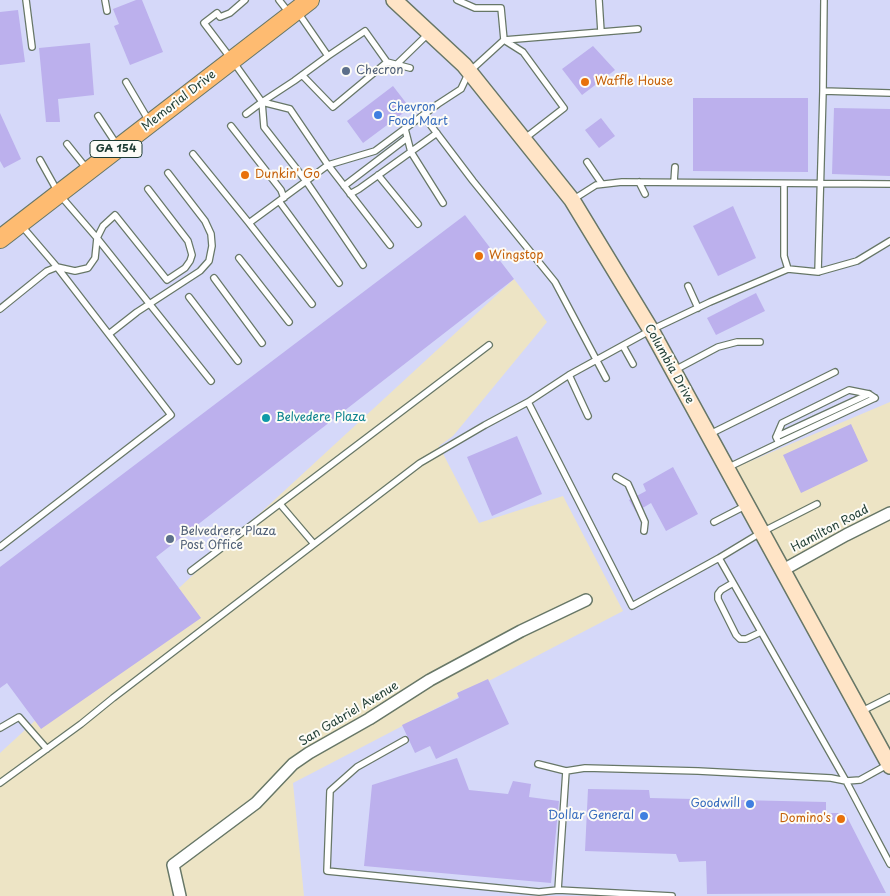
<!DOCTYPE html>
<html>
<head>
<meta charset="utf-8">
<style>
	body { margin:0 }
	canvas { display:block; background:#ede4c5 }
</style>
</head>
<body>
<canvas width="890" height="896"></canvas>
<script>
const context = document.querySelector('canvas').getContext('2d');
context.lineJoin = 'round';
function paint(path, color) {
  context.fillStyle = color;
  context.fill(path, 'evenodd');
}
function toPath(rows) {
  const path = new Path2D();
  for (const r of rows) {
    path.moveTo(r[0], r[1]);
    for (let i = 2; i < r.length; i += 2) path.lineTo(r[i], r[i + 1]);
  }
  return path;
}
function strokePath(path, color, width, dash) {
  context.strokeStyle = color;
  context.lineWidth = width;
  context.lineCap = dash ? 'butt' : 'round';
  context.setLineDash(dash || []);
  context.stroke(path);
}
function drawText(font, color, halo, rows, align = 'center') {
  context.font = font + ' "Playpen Sans",sans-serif';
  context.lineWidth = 4;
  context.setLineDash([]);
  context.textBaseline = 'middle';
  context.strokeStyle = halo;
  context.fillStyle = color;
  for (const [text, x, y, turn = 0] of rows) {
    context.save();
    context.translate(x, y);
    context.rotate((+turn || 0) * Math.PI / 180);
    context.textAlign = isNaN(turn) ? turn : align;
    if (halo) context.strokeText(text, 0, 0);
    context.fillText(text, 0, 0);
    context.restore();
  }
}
paint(toPath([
	[0,0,890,0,890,402,727,471,890,765,890,896,304,896,293,783,623,611,563,496,479,523,439,446,453,436,547,322,514,279,0,753]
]), '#d5d8f9');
paint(toPath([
	[136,0,142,0,163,52,130,65,114,26,119,24,113,9],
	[18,10,25,62,0,65,0,12],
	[90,43,94,95,58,99,60,122,46,122,39,48],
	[593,46,615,70,582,95,562,69],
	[393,86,410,108,363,143,347,121],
	[693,98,808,98,808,172,693,171],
	[834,108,890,109,890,176,832,174],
	[0,113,21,159,4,168,0,161],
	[601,118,615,136,599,148,585,130],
	[733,206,756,258,718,276,693,226],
	[465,215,514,279,156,557,201,618,41,729,7,683,0,688,0,567],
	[756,293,765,311,716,335,707,318],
	[851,424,868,461,801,493,783,455],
	[517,436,542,494,492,516,467,457],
	[673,467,698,514,666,531,651,503,636,512,629,500,646,491,643,484],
	[488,679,509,724,436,759,430,746,415,753,402,725,459,698,457,693],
	[457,758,469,790,508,794,513,781,531,784,529,797,559,801,551,883,364,866,372,785],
	[588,789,649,790,650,798,826,802,826,813,845,813,886,893,707,894,706,861,679,862,676,854,585,851]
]), '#bcb0ed');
const service = toPath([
	[26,0,32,47],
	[105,0,107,11],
	[245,0,230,13,220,17,217,13,204,23,232,60,262,102,264,127,306,181,363,265],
	[279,0,290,14],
	[599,0,601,32],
	[504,40,523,52,564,108,524,139],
	[504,40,638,29],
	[328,56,365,31,387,62,410,68],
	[396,65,429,33],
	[302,75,333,107,387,62],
	[126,82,149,121],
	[823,91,890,93],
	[262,102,290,109,328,165,390,245],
	[246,114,262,102,294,81,328,56,297,11],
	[423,115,473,181,555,282,606,378],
	[98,116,117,145],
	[231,126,281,190,284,198],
	[405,129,411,152,443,203],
	[67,144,87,169],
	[193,154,249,223],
	[40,160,59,194,97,238,211,381],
	[587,162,602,184],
	[378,175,418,224],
	[639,182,645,194],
	[674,182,675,167],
	[344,186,407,138],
	[350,194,359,189,437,133],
	[574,199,596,185,622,182,890,184],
	[279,201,339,283],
	[239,258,289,322],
	[788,269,818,272,823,91,824,0],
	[818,272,857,261,890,241],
	[214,278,262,343],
	[688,286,698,308],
	[189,297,238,361],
	[312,304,249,223,328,165,375,151,438,104,461,89,469,72,504,40,501,8,475,8,457,0],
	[0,309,47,271,57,267,75,271,88,268,95,258,97,238,103,226,115,215,167,280,185,268,190,261,192,255,188,241,148,189],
	[109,334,137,312,200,271,209,261,212,246,211,234,205,221,168,173],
	[623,346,633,364],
	[673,371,718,347,737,342,760,342],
	[569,375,588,416],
	[528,402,632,606,719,558,762,532,817,504],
	[710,434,835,372],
	[776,437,869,394],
	[779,443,875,398],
	[729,467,779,443,776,437,782,423,849,390,869,394,875,398],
	[616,477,628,484,645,522,644,531],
	[280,504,314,544],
	[714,522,745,506],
	[0,547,171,415,57,267,21,225],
	[719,558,846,781,890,864],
	[191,571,489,345],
	[733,583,721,590,718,594,718,599,736,635,740,639,746,639,761,632],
	[862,711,890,697],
	[0,728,19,717,47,749],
	[405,740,357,767,330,791,327,871,539,892,558,890],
	[538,764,566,771,558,890,672,896],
	[566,771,585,768,698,771,831,778,846,781,860,780,889,764],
	[0,783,81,724,113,698,420,463,485,425,528,402,569,375,651,330,710,302,788,269,784,256,784,184]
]);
const minor = toPath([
	[783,570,846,535,890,513],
	[180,896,173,865,256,803,293,764,309,753,369,719,430,680,521,631,586,600]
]);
const secondary = toPath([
	[394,0,464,65,572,200,651,330,890,766]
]);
const primary = toPath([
	[0,239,310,0]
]);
strokePath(service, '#677767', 8);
strokePath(minor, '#677767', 14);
strokePath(secondary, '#677767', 18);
strokePath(primary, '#677767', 20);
strokePath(service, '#fff', 5.5);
strokePath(minor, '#fff', 11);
strokePath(secondary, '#ffe4c6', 15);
strokePath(primary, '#febb71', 18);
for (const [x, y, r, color] of [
	[346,71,5,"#5c6f8a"],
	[585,82,5,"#e8710a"],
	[378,115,5,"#3f7fe0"],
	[245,175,5,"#e8710a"],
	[479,256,5,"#e8710a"],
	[266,418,5,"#0f9aa8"],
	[170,539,5,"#5c6f8a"],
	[750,804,5,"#3f7fe0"],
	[644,816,5,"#3f7fe0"],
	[841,819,5,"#e8710a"]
]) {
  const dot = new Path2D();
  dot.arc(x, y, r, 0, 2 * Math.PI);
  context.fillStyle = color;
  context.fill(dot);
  strokePath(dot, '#fdfcf7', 2);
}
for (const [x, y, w] of [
	[116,149,52]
]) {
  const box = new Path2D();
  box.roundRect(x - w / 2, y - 8.5, w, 17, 4);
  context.fillStyle = '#fdfcf7';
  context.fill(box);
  strokePath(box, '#1f3d34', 1);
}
drawText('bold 11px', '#1f3d34', null, [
	["GA 154",116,149]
]);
drawText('12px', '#4e5e75', '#fdfcf7', [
	["Checron",356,71],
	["Belvedrere Plaza",180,532],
	["Post Office",180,546]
], 'left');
drawText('12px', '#c56008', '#fdfcf7', [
	["Waffle House",595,82],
	["Dunkin' Go",255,175],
	["Wingstop",489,256],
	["Domino's",831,819,"right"]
], 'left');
drawText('12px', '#1f3d34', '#fdfcf7', [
	["Memorial Drive",179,101,-38],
	["Columbia Drive",669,364,61],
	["Hamilton Road",830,529,-28],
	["San Gabriel Avenue",349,714,-31]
]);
drawText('12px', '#366cbe', '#fdfcf7', [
	["Chevron",388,108,"left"],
	["Food Mart",388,122,"left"],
	["Goodwill",740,804],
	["Dollar General",634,816]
], 'right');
drawText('12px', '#0d838f', '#fdfcf7', [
	["Belvedere Plaza",276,418]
], 'left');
</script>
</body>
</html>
